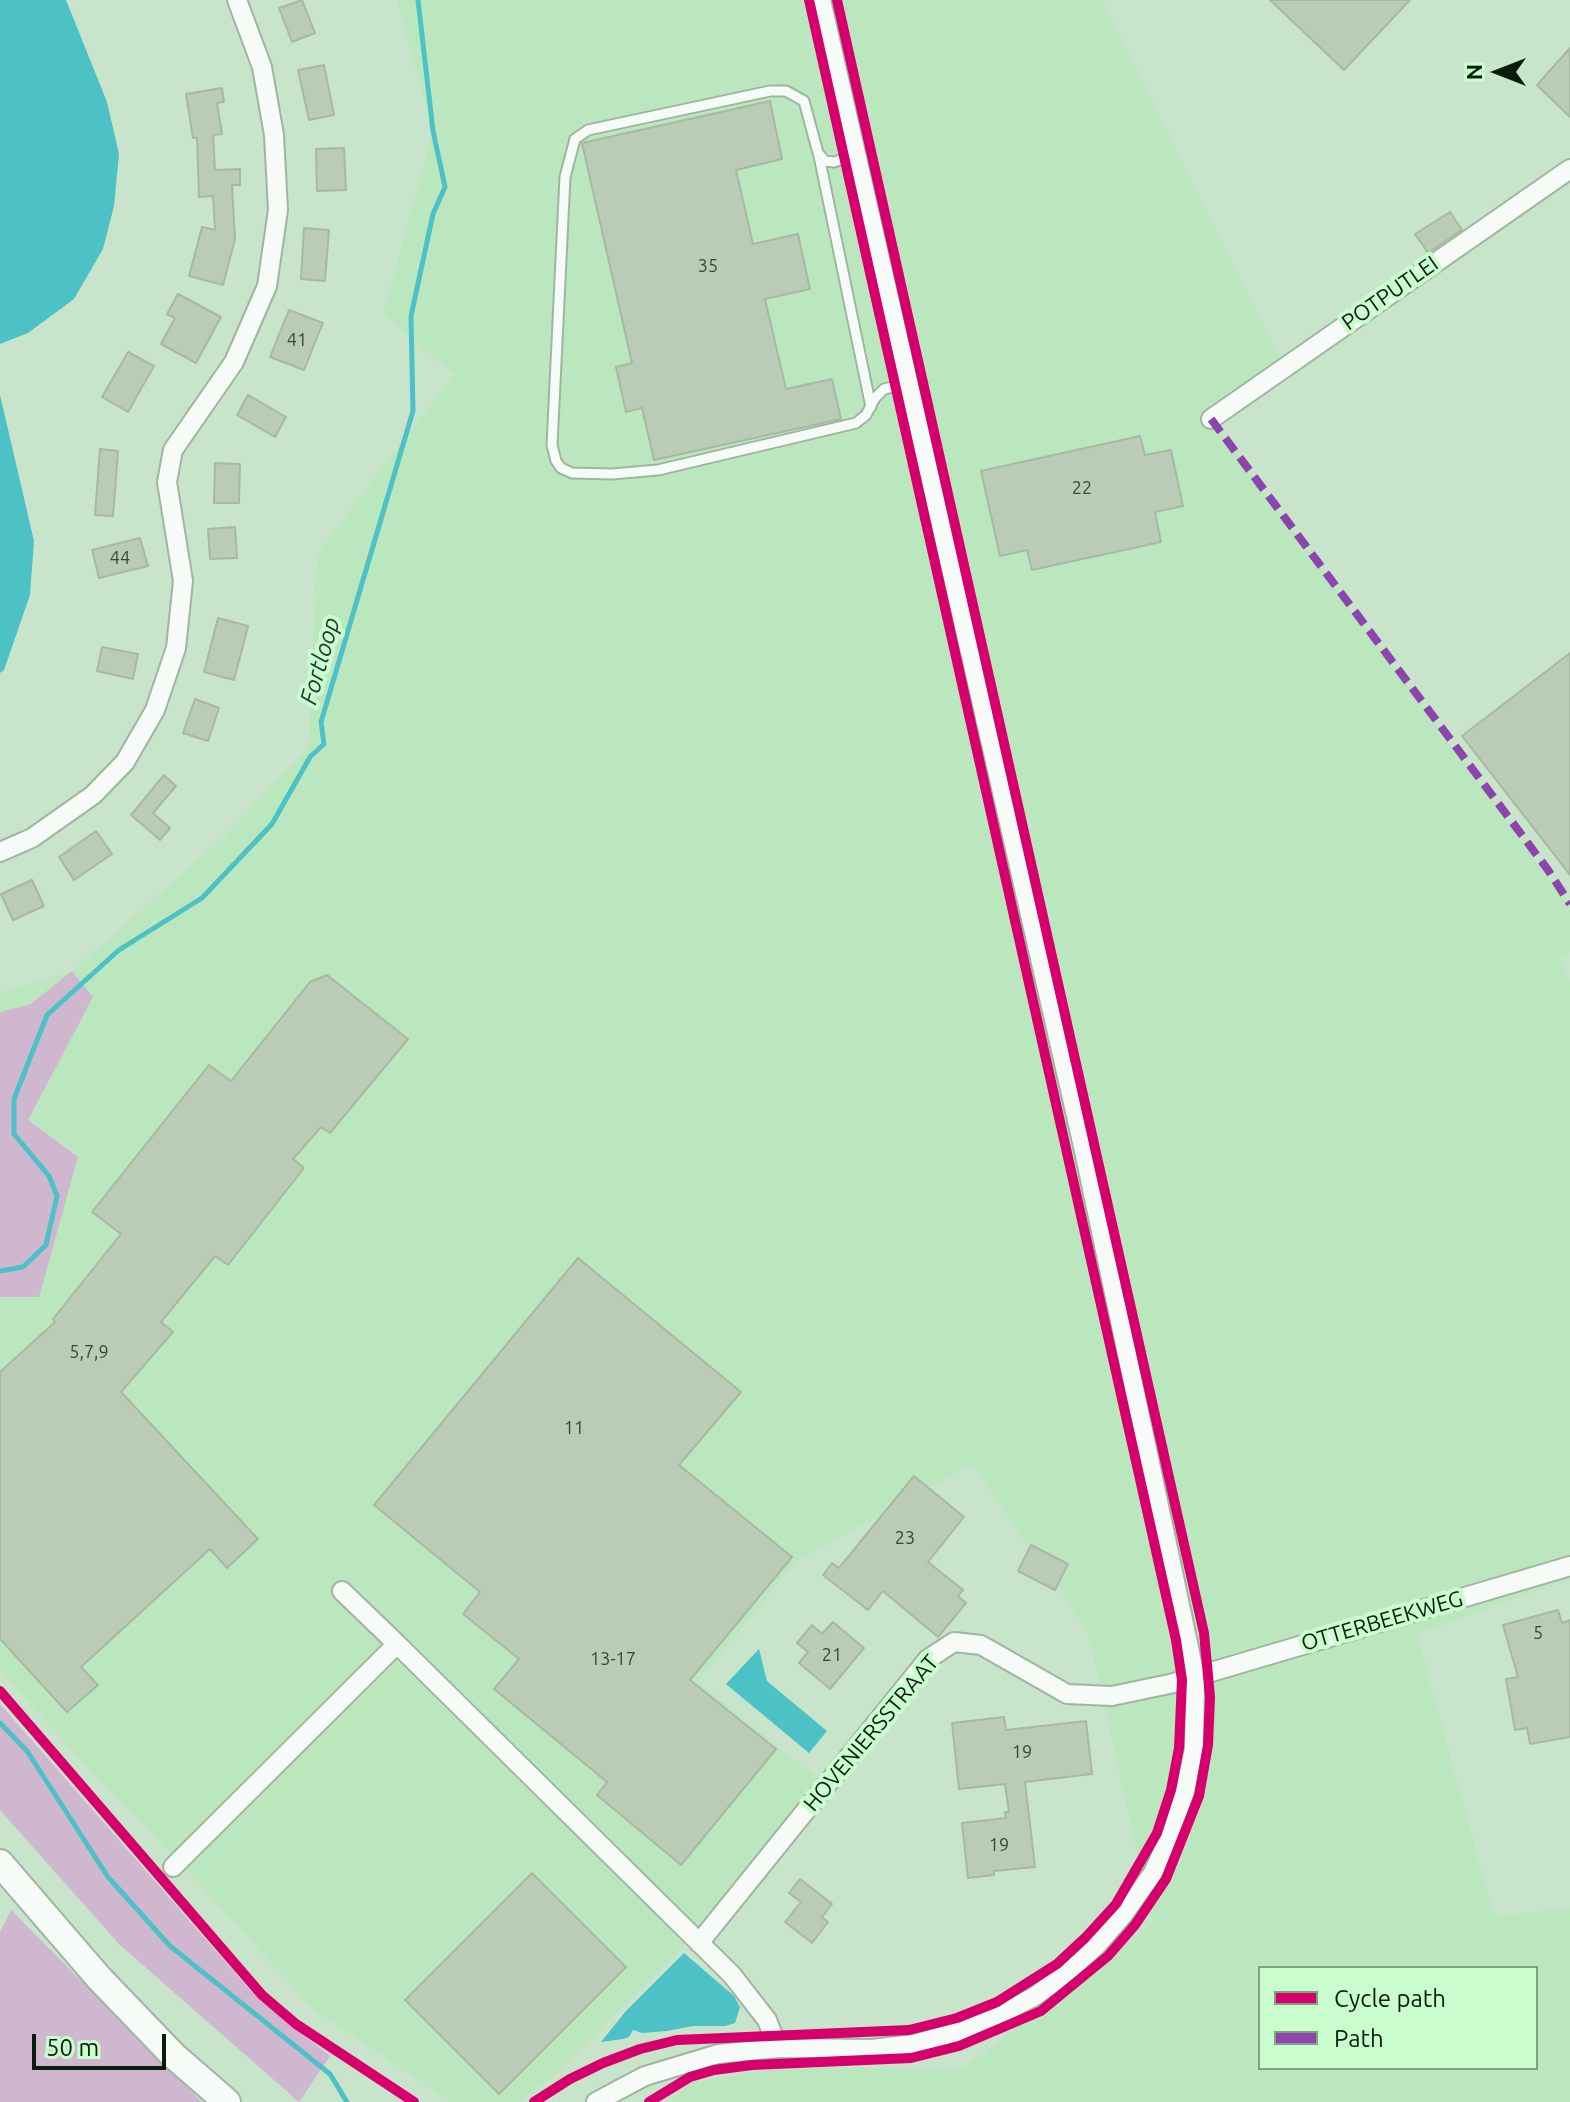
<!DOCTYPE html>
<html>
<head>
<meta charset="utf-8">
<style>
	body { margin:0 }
	#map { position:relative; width:1570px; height:2102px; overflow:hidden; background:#c8e4cb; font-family:Ubuntu,sans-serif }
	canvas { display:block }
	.legend { position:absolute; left:1258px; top:1966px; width:280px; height:104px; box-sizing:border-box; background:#cafdce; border:2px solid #7da380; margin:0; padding:10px 14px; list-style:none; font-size:24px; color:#0a1d0c }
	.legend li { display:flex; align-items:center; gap:16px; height:40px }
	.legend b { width:40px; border:2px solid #7da380 }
	.north { position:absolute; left:1458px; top:32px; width:80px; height:80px; -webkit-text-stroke:6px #cafdce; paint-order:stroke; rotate:270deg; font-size:22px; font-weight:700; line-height:32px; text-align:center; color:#0a1d0c }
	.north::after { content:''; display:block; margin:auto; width:28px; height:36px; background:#0a1d0c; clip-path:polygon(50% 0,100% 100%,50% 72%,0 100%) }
	.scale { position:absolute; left:32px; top:2034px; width:134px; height:36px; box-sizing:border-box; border:4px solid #0a1d0c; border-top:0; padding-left:10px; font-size:24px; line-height:28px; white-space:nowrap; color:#0a1d0c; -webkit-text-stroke:6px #cafdce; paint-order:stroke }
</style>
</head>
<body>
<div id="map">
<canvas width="1570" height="2102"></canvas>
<ul class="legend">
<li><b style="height:10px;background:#d6006c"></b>Cycle path</li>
<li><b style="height:10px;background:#8e44ad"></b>Path</li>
</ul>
<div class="north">N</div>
<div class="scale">50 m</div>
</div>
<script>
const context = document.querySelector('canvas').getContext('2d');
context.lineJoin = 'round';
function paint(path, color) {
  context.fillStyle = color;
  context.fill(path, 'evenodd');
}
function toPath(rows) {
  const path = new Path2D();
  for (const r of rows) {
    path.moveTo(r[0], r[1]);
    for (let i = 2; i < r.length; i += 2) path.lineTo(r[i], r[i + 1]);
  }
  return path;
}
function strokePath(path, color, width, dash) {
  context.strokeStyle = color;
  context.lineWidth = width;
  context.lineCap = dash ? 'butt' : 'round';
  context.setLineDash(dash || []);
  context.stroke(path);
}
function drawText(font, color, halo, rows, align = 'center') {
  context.font = font + ' Ubuntu,sans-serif';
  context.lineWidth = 8;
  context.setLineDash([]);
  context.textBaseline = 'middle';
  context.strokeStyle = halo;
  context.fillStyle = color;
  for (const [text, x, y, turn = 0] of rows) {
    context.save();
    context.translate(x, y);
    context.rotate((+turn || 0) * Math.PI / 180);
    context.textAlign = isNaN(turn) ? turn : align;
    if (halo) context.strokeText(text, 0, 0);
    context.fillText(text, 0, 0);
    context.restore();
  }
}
paint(toPath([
	[397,0,1102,0,1284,366,1211,419,1570,908,1570,952,1559,958,1570,983,1570,1579,1417,1634,1494,1916,1570,1908,1570,2102,670,2102,692,2082,782,2068,964,2068,1153,1923,1088,1632,972,1464,795,1562,698,1682,819,1780,683,1947,550,2079,519,2102,451,2102,317,2012,155,1836,86,1767,0,1669,0,993,72,971,225,836,309,746,317,554,454,374,383,314,433,131],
	[1260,1968,1536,1968,1536,2068,1260,2068]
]), '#bbe7bf');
paint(toPath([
	[72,971,93,997,28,1120,78,1157,39,1297,0,1297,0,1012,31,1004],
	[0,1704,250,1990,285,2021,330,2056,299,2102,120,1945,0,1810],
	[11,1910,202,2102,0,2102,0,1932]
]), '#cfb7d0');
paint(toPath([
	[0,0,66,0,107,102,119,154,114,206,103,249,74,299,28,333,0,344],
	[0,395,34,541,30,595,4,670,0,673],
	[759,1649,767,1681,827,1731,809,1753,726,1684],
	[684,1953,734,1996,740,2007,735,2023,725,2026,693,2026,667,2031,642,2033,633,2030,629,2037,623,2039,601,2042,626,2011]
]), '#4cc2c6');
strokePath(toPath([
	[0,1271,23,1267,46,1245,57,1196,49,1176,14,1134,14,1099,47,1015,119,950,202,898,272,824,310,757,324,744,321,722,413,411,411,316,433,214,445,187,433,131,418,0],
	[0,1723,27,1751,108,1877,170,1946,330,2074,347,2102]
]), '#4cc2c6', 5);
const building = toPath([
	[302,0,315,33,292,42,279,8,302,0],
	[1270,0,1410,0,1344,70,1270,0],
	[1570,48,1570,117,1537,85,1570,48],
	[324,65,334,115,309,120,298,70,324,65],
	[222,88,224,102,217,103,222,134,213,135,215,170,240,169,240,185,232,185,235,239,223,285,189,276,202,227,215,230,213,196,199,197,197,138,193,138,186,94,222,88],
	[770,101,782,159,736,170,753,244,798,234,810,289,765,299,786,389,832,379,841,419,654,460,642,408,626,412,616,367,632,363,582,143,770,101],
	[344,148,346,190,317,191,316,149,344,148],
	[1450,212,1462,230,1428,253,1415,234,1450,212],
	[304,228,329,230,325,281,301,279,304,228],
	[178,294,221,317,196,363,161,344,175,318,167,314,178,294],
	[289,310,323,323,304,370,270,357,289,310],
	[128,352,154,366,128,412,102,397,128,352],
	[248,395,286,417,275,437,237,415,248,395],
	[1140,436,1145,455,1171,450,1183,506,1155,512,1161,542,1032,570,1027,550,1000,556,981,471,1140,436],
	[100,449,118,451,113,516,95,515,100,449],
	[215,463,240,464,239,503,214,503,215,463],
	[235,527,237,558,210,559,208,529,235,527],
	[140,538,148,566,99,578,92,550,140,538],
	[218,618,248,626,234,680,204,672,218,618],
	[102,647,138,654,133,679,97,671,102,647],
	[1570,653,1570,875,1462,736,1570,653],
	[195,699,219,708,208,741,183,733,195,699],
	[164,775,176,786,153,813,170,828,160,840,131,815,164,775],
	[96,831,112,854,74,880,59,857,96,831],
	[32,880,44,906,13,920,1,894,32,880],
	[327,975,408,1039,330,1133,321,1127,293,1159,304,1168,228,1265,215,1256,161,1322,173,1332,121,1392,258,1539,227,1568,210,1549,81,1667,98,1685,67,1712,0,1639,0,1372,55,1322,53,1319,121,1234,92,1212,209,1065,231,1081,310,982,327,975],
	[578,1258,741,1392,679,1465,792,1557,690,1680,776,1749,681,1865,597,1795,607,1782,494,1689,519,1659,463,1614,480,1592,374,1505,578,1258],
	[914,1476,964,1517,928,1562,963,1590,958,1596,966,1603,938,1637,883,1591,868,1610,823,1575,832,1563,839,1568,914,1476],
	[1031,1545,1068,1564,1055,1590,1018,1571,1031,1545],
	[1558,1610,1562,1623,1570,1620,1570,1737,1530,1744,1527,1728,1515,1730,1506,1679,1518,1677,1503,1625,1558,1610],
	[833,1622,864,1648,830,1689,799,1663,808,1652,797,1643,812,1625,822,1634,833,1622],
	[1004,1717,1006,1730,1086,1721,1092,1774,1025,1782,1035,1867,994,1871,994,1875,968,1878,962,1823,1006,1818,1005,1812,1009,1812,1005,1784,959,1789,952,1723,1004,1717],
	[532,1873,626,1967,499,2094,405,2000,532,1873],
	[800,1879,832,1904,822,1917,828,1922,812,1943,785,1922,801,1902,789,1893,800,1879]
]);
paint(building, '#bacbb6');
strokePath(building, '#a8b9a2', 2);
const lane = toPath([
	[857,155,834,162,825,161,818,153,804,101,786,91,770,91,588,130,575,139,565,177,552,445,556,461,561,468,572,473,612,474,658,470,856,423,866,415,875,398,884,389,909,383],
	[819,156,871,407]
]);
const street = toPath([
	[1211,419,1570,169],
	[0,852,32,838,93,795,125,762,155,710,176,648,183,581,167,482,173,450,234,362,267,286,278,210,274,135,262,67,237,0],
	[342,1591,397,1644],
	[173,1867,397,1644,732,1975,767,2020,778,2048],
	[699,1943,928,1659,954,1642,981,1645,1067,1694,1112,1696,1174,1683,1570,1566],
	[596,2102,645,2076,718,2054,778,2048,872,2049,914,2044,961,2031,1001,2014,1035,1996,1067,1973,1096,1946,1123,1915,1153,1873,1171,1833,1185,1791,1194,1749,1195,1676,1084,1151,821,0]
]);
const secondary = toPath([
	[0,1863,99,1978,173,2055,227,2102]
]);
strokePath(lane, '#9fb5a1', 13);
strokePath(street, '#9fb5a1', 22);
strokePath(secondary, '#9fb5a1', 30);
strokePath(lane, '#f7fbf7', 9);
strokePath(street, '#f7fbf7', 18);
strokePath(secondary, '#f7fbf7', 26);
strokePath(toPath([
	[1211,419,1548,870,1570,904]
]), '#8e44ad', 8, [16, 8]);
strokePath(toPath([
	[0,1691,262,1995,296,2024,414,2102],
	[534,2102,570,2079,603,2063,640,2049,677,2040,909,2030,957,2018,997,2002,1057,1964,1085,1938,1116,1904,1157,1833,1171,1790,1179,1748,1182,1680,1176,1640,809,0],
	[649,2102,690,2077,714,2070,752,2065,911,2058,959,2046,1041,2011,1108,1956,1135,1925,1166,1879,1199,1796,1208,1745,1210,1697,1204,1633,837,0]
]), '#d6006c', 10);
drawText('18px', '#364836', null, [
	["35",708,266],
	["41",297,340],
	["22",1082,488],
	["44",120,558],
	["5,7,9",89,1352],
	["11",574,1428],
	["23",905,1538],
	["5",1538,1633],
	["21",832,1655],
	["13-17",613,1659],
	["19",1022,1752],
	["19",999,1845]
]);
drawText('22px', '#0a1d0c', '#cafdce', [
	["POTPUTLEI",1390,293,-35],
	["OTTERBEEKWEG",1382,1621,-16],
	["HOVENIERSSTRAAT",871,1733,-50]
]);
drawText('italic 24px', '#1f3639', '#cafdce', [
	["Fortloop",320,661,-74]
]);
</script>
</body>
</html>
